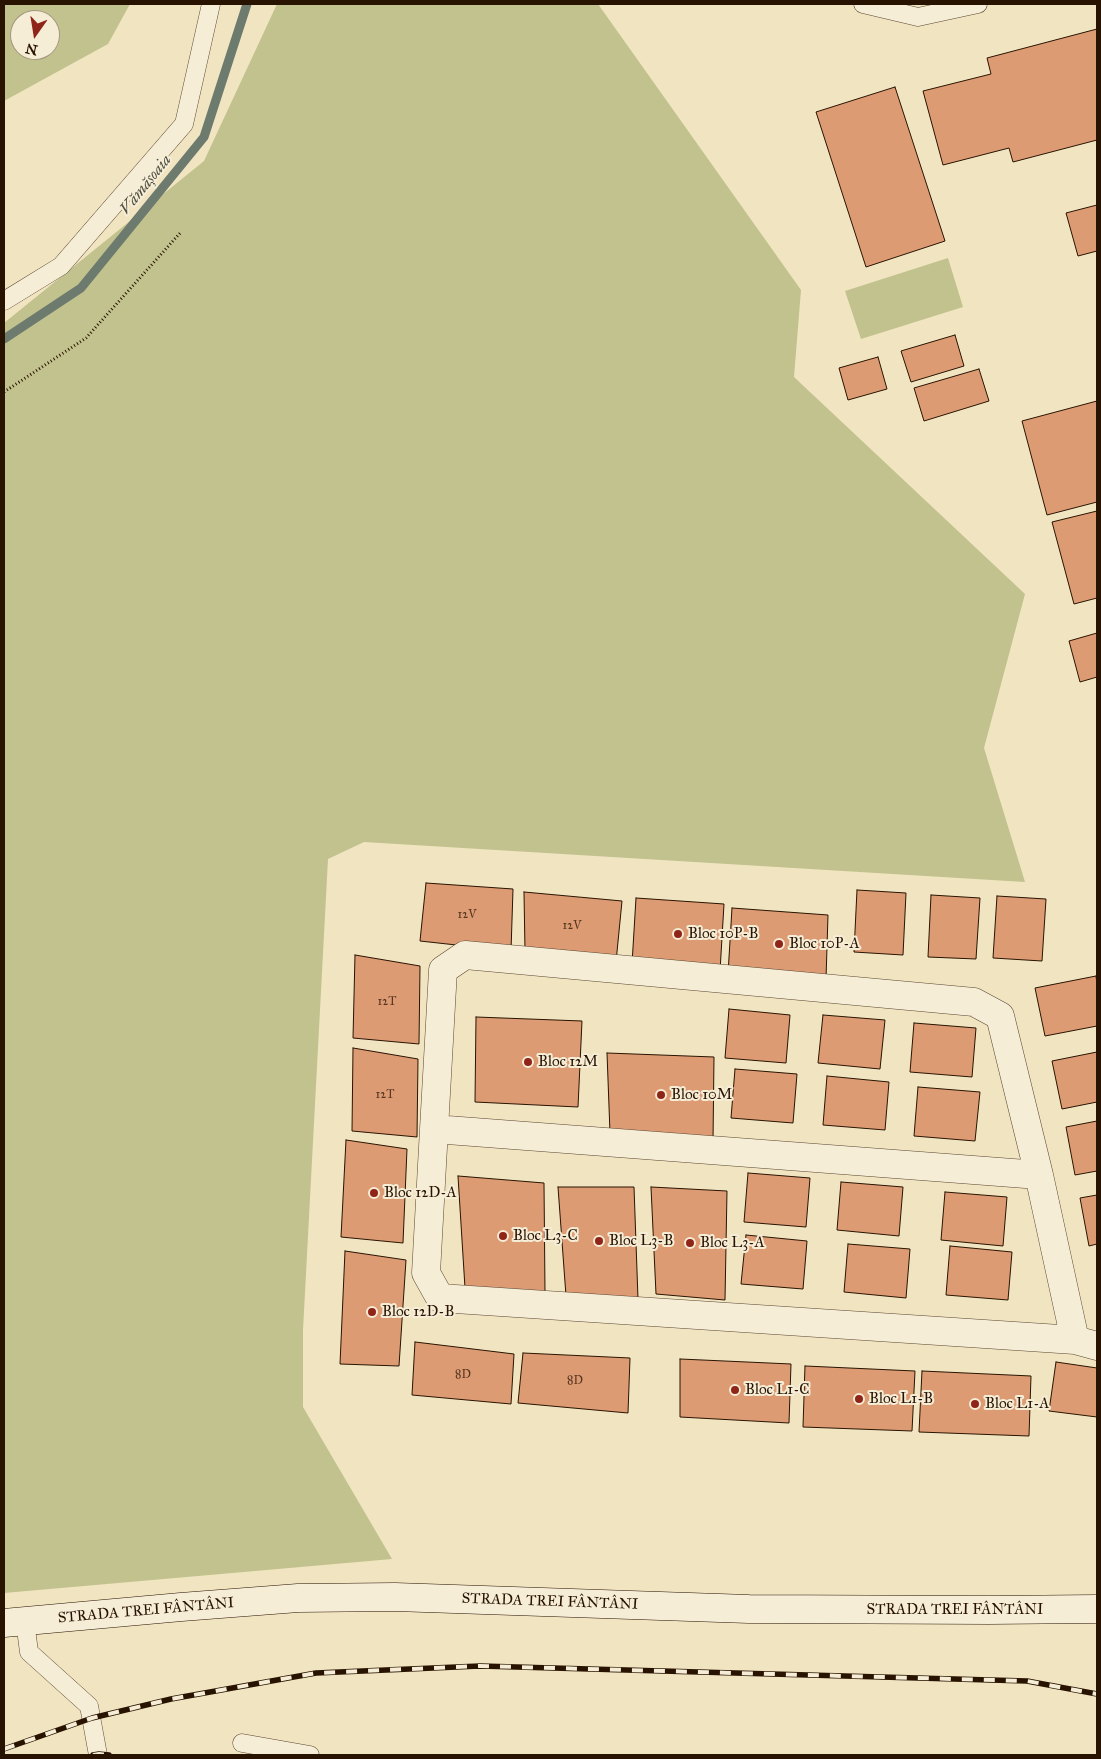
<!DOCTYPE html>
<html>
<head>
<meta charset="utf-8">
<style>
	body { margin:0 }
	#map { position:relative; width:1101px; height:1759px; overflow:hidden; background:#f1e4c1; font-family:"IM FELL Great Primer",serif }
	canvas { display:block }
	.frame { position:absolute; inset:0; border:5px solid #281301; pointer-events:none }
	.north { position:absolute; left:10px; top:10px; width:50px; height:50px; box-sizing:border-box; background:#f6edd7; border:1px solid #a49681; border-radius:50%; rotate:193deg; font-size:14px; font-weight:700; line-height:20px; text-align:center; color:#281301 }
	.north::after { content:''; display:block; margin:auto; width:18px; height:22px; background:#8f2418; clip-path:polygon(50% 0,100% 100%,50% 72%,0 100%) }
</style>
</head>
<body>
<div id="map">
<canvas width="1101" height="1759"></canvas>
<div class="frame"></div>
<div class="north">N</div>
</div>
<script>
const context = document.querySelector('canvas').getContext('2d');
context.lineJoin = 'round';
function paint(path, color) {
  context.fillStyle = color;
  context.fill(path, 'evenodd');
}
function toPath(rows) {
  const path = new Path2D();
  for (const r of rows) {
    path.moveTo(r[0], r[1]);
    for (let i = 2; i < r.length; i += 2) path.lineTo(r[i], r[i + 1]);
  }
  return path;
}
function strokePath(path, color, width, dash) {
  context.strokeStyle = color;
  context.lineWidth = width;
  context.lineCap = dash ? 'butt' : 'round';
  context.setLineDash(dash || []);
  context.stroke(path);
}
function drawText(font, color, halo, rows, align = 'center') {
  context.font = font + ' "IM FELL Great Primer",serif';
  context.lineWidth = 4;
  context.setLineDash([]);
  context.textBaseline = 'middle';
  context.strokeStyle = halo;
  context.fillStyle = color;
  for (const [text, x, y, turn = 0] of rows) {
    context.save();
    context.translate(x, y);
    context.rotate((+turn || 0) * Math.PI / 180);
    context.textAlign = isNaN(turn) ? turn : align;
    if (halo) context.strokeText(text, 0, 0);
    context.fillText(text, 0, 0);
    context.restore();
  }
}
paint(toPath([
	[4,4,130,4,108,44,4,101],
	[20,20,50,20,50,50,20,50],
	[277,4,598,4,801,290,794,377,1025,594,984,748,1025,882,364,842,328,859,303,1330,303,1407,392,1559,4,1593,4,323,204,161],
	[948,258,963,307,861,339,845,291]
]), '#c2c28e');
strokePath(toPath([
	[4,339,81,288,204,137,247,4]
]), '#6d7a6e', 9);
const building = toPath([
	[1097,29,1097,140,1013,162,1009,148,943,165,923,91,991,74,987,58,1097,29],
	[895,87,945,241,866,267,816,112,895,87],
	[1097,205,1097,251,1078,256,1066,213,1097,205],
	[955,335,964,366,911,382,901,351,955,335],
	[878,357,887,389,848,400,839,368,878,357],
	[979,369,989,401,924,421,914,388,979,369],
	[1097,401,1097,502,1047,515,1022,421,1097,401],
	[1097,511,1097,598,1074,604,1052,522,1097,511],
	[1097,633,1097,677,1080,682,1069,641,1097,633],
	[426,883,513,889,511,951,420,941,426,883],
	[857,890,906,893,903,955,854,952,857,890],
	[524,892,622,901,616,962,525,951,524,892],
	[931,895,980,898,976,959,928,957,931,895],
	[997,896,1046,899,1042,961,993,958,997,896],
	[636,898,724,904,720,971,632,964,636,898],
	[732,908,828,915,826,979,728,974,732,908],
	[355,955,420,966,419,1044,353,1038,355,955],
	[1096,976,1097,984,1097,1026,1045,1036,1035,988,1096,976],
	[729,1009,790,1015,786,1063,725,1058,729,1009],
	[823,1015,885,1020,880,1069,818,1063,823,1015],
	[476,1017,582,1021,578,1107,475,1102,476,1017],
	[914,1023,976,1028,972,1077,910,1072,914,1023],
	[353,1048,418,1059,417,1137,352,1131,353,1048],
	[1097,1052,1097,1102,1062,1109,1052,1061,1097,1052],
	[607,1053,714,1057,713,1141,610,1133,607,1053],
	[735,1069,797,1074,793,1123,731,1118,735,1069],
	[827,1076,889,1082,885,1130,823,1125,827,1076],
	[918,1087,980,1092,975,1141,914,1136,918,1087],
	[1097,1121,1097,1171,1075,1175,1066,1127,1097,1121],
	[346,1140,407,1149,403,1243,341,1237,346,1140],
	[748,1173,810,1178,806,1227,744,1222,748,1173],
	[458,1176,544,1183,545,1293,465,1288,458,1176],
	[841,1182,903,1187,899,1236,837,1230,841,1182],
	[558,1187,634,1187,638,1299,566,1296,558,1187],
	[651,1187,727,1191,725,1300,656,1294,651,1187],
	[945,1192,1007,1197,1003,1246,941,1240,945,1192],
	[1097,1195,1097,1244,1089,1246,1080,1198,1097,1195],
	[746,1235,807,1241,803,1289,741,1284,746,1235],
	[848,1244,910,1249,906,1298,844,1292,848,1244],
	[950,1246,1012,1252,1008,1300,946,1295,950,1246],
	[345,1251,406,1260,399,1366,340,1364,345,1251],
	[415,1342,514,1354,511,1404,412,1395,415,1342],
	[523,1353,630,1358,628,1413,518,1403,523,1353],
	[680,1359,791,1364,789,1423,680,1417,680,1359],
	[1056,1362,1097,1368,1097,1417,1049,1411,1056,1362],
	[805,1366,915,1371,912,1431,803,1427,805,1366],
	[922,1371,1031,1376,1029,1436,919,1432,922,1371]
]);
paint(building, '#dd9b74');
strokePath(building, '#281301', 1);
const lane = toPath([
	[863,4,918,17,978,4],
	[4,301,61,266,184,124,211,4],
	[25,1621,29,1652,89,1706,98,1755],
	[242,1743,310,1755]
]);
const street = toPath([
	[434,1129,426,1273,440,1298,1075,1340],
	[1039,1175,434,1129,443,970,465,955,974,1002,1000,1016,1039,1175,1075,1340,1097,1346]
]);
const secondary = toPath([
	[4,1623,181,1607,298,1598,395,1597,749,1609,989,1610,1097,1609]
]);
strokePath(lane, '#5a4731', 19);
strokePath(street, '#5a4731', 29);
strokePath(secondary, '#281301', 29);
strokePath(toPath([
	[4,392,86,338,181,232]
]), '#281301', 3, [1, 2.5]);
strokePath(lane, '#f6edd7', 18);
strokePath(street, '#f6edd7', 28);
strokePath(secondary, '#f6edd7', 28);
const rail = toPath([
	[4,1749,92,1718,171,1699,316,1673,480,1666,1027,1681,1097,1694],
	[93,1755,99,1754,109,1755]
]);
strokePath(rail, '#281301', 5.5);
strokePath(rail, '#f6edd7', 4, [11]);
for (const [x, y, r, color] of [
	[678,934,5,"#8f2418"],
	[779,944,5,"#8f2418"],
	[528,1062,5,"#8f2418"],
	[661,1095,5,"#8f2418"],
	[374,1193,5,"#8f2418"],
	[503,1236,5,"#8f2418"],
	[599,1241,5,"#8f2418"],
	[690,1243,5,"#8f2418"],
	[372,1312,5,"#8f2418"],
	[735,1390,5,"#8f2418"],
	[859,1399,5,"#8f2418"],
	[975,1404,5,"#8f2418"]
]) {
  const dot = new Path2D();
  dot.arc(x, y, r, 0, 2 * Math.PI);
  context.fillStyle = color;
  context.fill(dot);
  strokePath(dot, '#f6edd7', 2);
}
drawText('12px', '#55351e', null, [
	["12V",467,915],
	["12V",572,926],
	["12T",387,1002],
	["12T",385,1095],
	["8D",463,1375],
	["8D",575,1381]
]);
drawText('15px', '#281301', '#f6edd7', [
	["Bloc 10P-B",688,934],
	["Bloc 10P-A",789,944],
	["Bloc 12M",538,1062],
	["Bloc 10M",671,1095],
	["Bloc 12D-A",384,1193],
	["Bloc L3-C",513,1236],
	["Bloc L3-B",609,1241],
	["Bloc L3-A",700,1243],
	["Bloc 12D-B",382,1312],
	["Bloc L1-C",745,1390],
	["Bloc L1-B",869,1399],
	["Bloc L1-A",985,1404]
], 'left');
drawText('15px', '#281301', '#f6edd7', [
	["STRADA TREI FÂNTÂNI",550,1602,2],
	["STRADA TREI FÂNTÂNI",955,1610],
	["STRADA TREI FÂNTÂNI",146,1611,-5]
]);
drawText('italic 16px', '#504f41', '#f6edd7', [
	["Vămășoaia",146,185,-51]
]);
</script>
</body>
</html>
